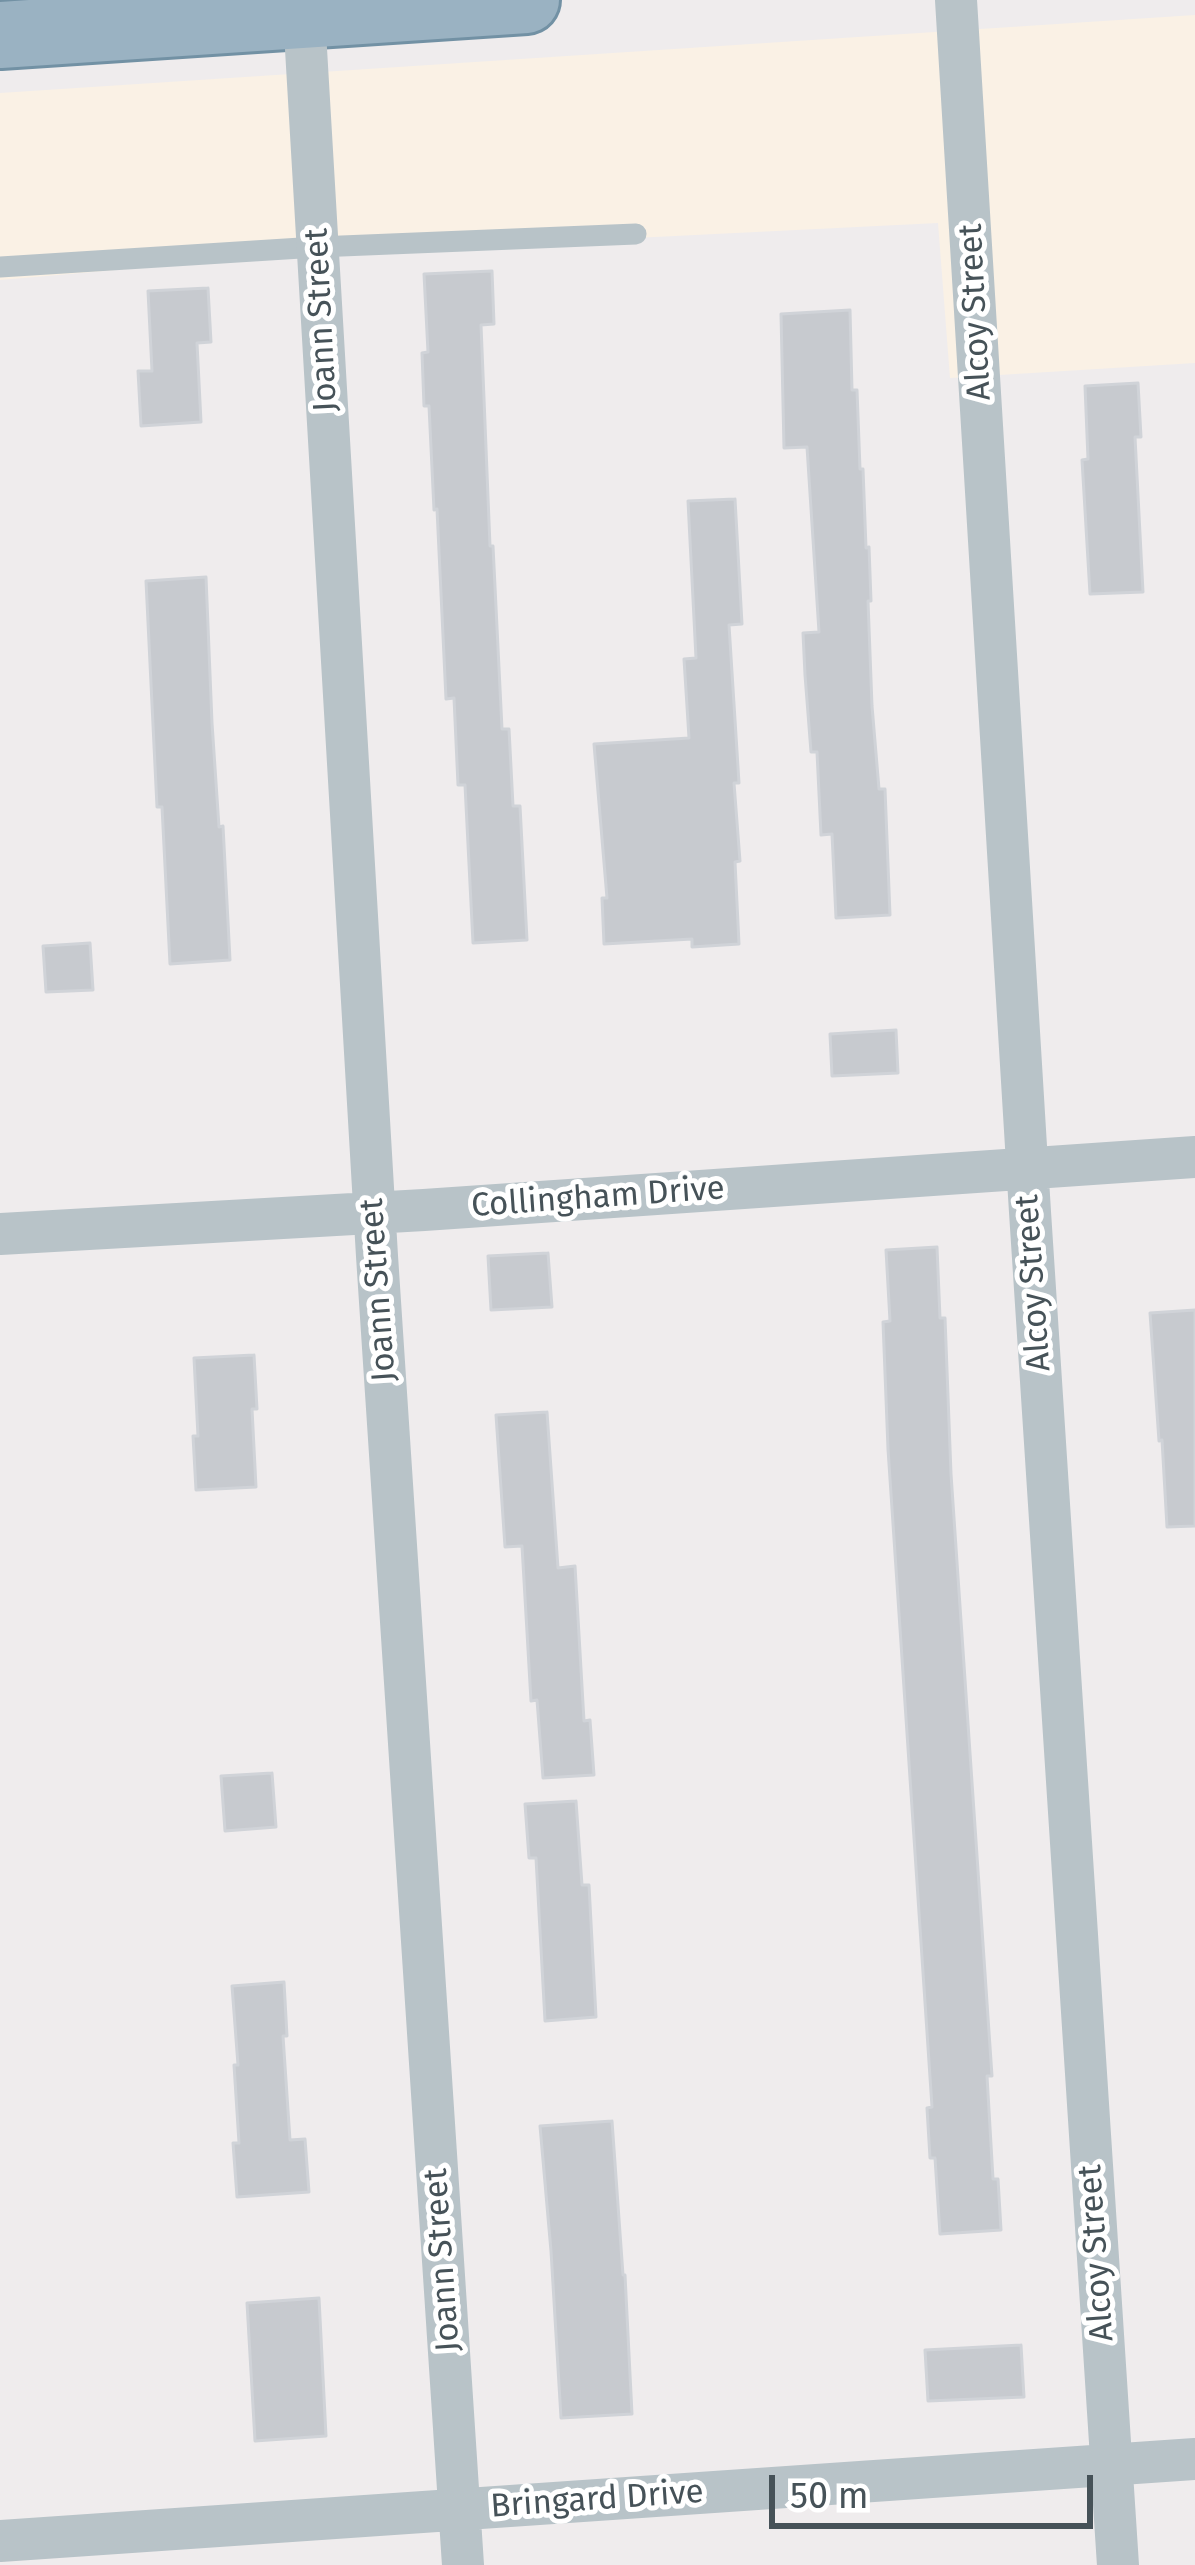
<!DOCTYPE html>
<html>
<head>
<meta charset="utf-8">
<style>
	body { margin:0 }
	#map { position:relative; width:1195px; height:2565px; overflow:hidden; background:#efeced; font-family:"Fira Sans",sans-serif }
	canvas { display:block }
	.scale { position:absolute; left:769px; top:2475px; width:324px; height:54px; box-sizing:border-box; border:6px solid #465258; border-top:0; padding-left:15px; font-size:36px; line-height:42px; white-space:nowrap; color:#465258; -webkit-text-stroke:9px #fff; paint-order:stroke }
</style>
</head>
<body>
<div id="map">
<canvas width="1195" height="2565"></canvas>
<div class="scale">50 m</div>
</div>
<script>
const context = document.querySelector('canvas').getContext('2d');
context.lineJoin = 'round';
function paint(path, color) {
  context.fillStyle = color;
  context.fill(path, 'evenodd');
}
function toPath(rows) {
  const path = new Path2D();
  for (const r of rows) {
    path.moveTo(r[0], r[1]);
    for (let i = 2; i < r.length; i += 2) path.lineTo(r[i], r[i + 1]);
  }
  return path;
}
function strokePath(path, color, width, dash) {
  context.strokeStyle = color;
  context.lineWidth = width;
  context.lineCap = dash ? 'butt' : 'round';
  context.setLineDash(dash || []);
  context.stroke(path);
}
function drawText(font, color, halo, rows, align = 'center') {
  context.font = font + ' "Fira Sans",sans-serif';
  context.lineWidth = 10;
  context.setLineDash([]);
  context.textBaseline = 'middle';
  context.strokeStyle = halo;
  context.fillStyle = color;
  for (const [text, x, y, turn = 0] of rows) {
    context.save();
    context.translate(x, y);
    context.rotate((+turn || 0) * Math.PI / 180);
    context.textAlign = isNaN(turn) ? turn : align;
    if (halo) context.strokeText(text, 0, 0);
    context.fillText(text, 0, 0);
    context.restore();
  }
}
paint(toPath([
	[1195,15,1195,363,950,378,938,223,290,255,0,280,0,93]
]), '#faf1e5');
const building = toPath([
	[492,271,494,324,481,325,490,546,493,546,502,729,509,729,513,806,520,806,527,940,473,943,465,785,458,785,454,698,446,699,437,509,434,510,429,406,424,406,422,353,428,352,424,274,492,271],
	[208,288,211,342,197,343,201,422,141,426,138,371,152,371,148,291,208,288],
	[850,310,852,390,857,390,860,469,863,469,866,548,869,547,871,601,868,601,872,706,879,789,885,789,890,915,836,918,832,834,821,835,817,752,811,752,805,675,803,633,819,632,807,447,784,448,781,314,850,310],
	[1138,383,1141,437,1135,437,1143,592,1090,594,1082,460,1088,459,1085,386,1138,383],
	[735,499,742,624,729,625,739,783,734,783,740,861,735,862,739,944,692,947,692,939,604,944,602,898,607,898,594,744,689,738,684,659,696,658,688,501,735,499],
	[206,577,212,723,219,827,223,826,230,960,170,964,162,807,157,807,146,581,206,577],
	[90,943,93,990,46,992,43,946,90,943],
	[896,1030,898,1073,832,1076,830,1034,896,1030],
	[937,1247,940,1318,945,1318,951,1474,992,2076,987,2076,993,2179,998,2179,1001,2230,940,2234,935,2158,930,2158,927,2108,932,2107,888,1449,883,1322,890,1321,886,1250,937,1247],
	[548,1253,552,1307,491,1310,488,1256,548,1253],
	[1195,1310,1195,1526,1167,1527,1162,1440,1159,1441,1150,1313,1195,1310],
	[254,1355,257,1409,252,1409,256,1487,196,1490,193,1436,198,1436,194,1358,254,1355],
	[547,1412,558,1568,575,1566,584,1721,590,1720,594,1775,543,1778,537,1700,531,1701,522,1546,505,1547,496,1415,547,1412],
	[272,1773,276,1827,225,1831,221,1776,272,1773],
	[576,1801,582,1885,589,1885,596,2017,545,2021,536,1858,529,1858,525,1804,576,1801],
	[284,1982,287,2036,283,2036,290,2140,305,2139,309,2192,237,2197,233,2143,239,2143,234,2065,238,2065,232,1986,284,1982],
	[612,2121,623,2275,625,2275,632,2414,561,2418,551,2251,540,2126,612,2121],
	[319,2298,326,2436,255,2441,247,2303,319,2298],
	[1021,2345,1024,2397,928,2401,925,2350,1021,2345]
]);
paint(building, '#c7cacf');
strokePath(building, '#d0d3d8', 3);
const trunk = toPath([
	[0,35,526,0]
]);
strokePath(trunk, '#7291a4', 72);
strokePath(toPath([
	[0,267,317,247,636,234]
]), '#b8c3c8', 21);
strokePath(toPath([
	[956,0,1030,1212,1118,2565],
	[304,15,377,1256,463,2565],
	[0,1234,424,1210,1195,1157],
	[0,2541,1195,2459]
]), '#b8c3c8', 42);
strokePath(trunk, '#9ab2c2', 66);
drawText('33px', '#465258', '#fff', [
	["Alcoy Street",976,312,-93],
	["Joann Street",322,320,-93],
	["Collingham Drive",598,1198,-4],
	["Alcoy Street",1034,1283,-94],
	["Joann Street",379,1290,-94],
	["Alcoy Street",1097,2253,-94],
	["Joann Street",443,2260,-94],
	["Bringard Drive",597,2500,-4]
]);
</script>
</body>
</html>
